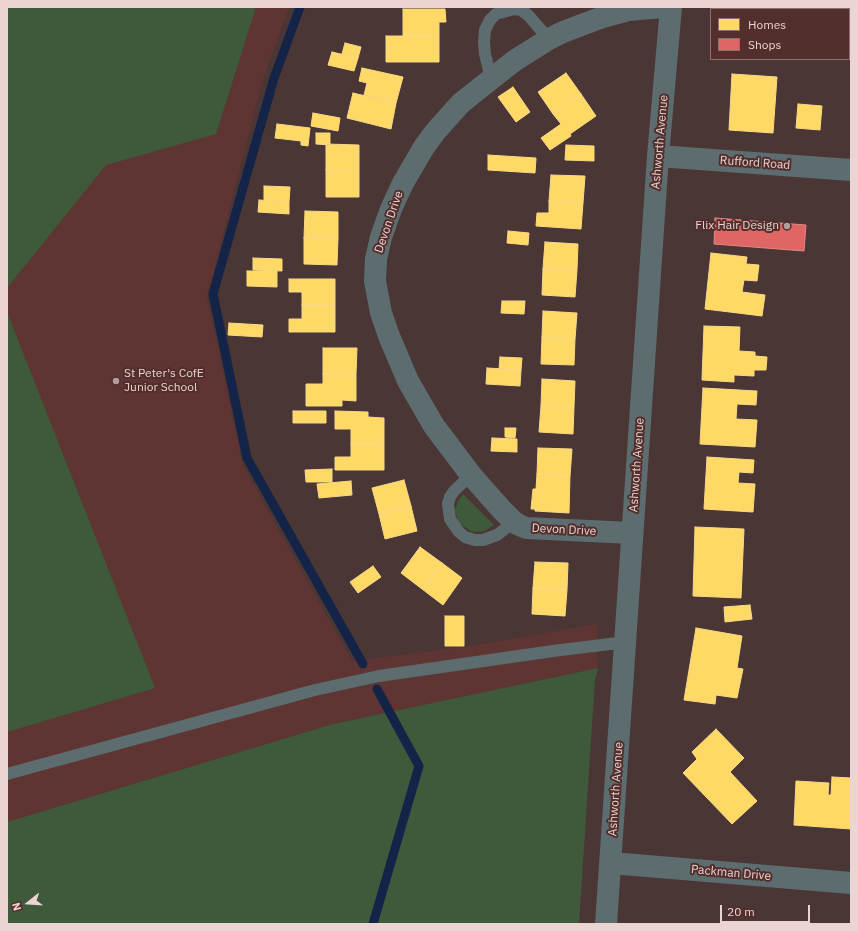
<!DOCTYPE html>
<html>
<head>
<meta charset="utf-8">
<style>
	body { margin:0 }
	#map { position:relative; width:858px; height:931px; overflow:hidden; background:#4a3634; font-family:"IBM Plex Sans",sans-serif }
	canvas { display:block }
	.frame { position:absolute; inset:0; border:8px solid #ebd4d1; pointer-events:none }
	.legend { position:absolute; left:710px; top:8px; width:140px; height:52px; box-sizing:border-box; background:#522e2c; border:1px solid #8f706e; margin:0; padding:5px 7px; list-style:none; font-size:12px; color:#ebd4d1 }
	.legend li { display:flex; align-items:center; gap:8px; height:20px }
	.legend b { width:20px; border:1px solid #8f706e }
	.north { position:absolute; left:8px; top:883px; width:40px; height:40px; -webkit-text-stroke:3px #522e2c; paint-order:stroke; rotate:253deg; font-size:11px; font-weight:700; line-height:16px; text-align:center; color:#ebd4d1 }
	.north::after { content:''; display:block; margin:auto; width:14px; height:18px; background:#ebd4d1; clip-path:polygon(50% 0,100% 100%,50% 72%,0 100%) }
	.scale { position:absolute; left:720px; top:905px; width:90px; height:18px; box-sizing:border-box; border:2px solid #ebd4d1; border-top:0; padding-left:5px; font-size:12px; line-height:14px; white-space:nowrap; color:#ebd4d1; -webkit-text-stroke:3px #522e2c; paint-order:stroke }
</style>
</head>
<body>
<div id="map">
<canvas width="858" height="931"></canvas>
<div class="frame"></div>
<ul class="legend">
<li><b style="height:11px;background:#ffd966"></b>Homes</li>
<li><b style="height:11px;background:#e06666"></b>Shops</li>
</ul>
<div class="north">N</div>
<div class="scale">20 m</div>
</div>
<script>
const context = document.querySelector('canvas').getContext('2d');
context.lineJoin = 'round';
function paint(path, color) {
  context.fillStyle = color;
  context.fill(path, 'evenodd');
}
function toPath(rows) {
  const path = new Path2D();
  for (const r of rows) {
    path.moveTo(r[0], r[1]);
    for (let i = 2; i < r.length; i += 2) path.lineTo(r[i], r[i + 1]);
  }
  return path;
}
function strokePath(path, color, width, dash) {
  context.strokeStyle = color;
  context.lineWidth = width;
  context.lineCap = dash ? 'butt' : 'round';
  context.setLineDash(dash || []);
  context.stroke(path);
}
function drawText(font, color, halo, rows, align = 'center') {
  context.font = font + ' "IBM Plex Sans",sans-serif';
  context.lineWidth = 4;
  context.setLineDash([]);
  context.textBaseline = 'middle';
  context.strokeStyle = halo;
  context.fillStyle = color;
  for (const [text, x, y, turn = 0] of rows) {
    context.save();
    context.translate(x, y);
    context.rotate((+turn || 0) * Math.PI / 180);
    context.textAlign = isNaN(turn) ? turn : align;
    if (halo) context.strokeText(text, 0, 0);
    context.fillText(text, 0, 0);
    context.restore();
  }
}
paint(toPath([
	[7,7,289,7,262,82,207,297,243,466,352,661,470,646,597,624,598,668,333,724,7,822]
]), '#5e3532');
paint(toPath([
	[7,7,256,7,216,134,106,165,7,288],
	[7,312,155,688,7,732],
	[463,494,494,525,485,531,474,532,470,531,461,524,458,520,455,511,458,501],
	[598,668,595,680,579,924,7,924,7,822,333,724]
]), '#3f593b');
const homes = toPath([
	[740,7,784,7,784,9,739,9,740,7],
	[403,9,445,9,446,22,439,22,439,36,403,36,403,9],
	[386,36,439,36,439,62,386,62,386,36],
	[345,43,361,47,358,58,342,54,345,43],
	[332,52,358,58,354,71,328,65,332,52],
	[362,68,403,77,396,103,364,95,367,83,359,81,362,68],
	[566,73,581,94,553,114,538,92,566,73],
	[732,74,777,77,773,133,729,130,732,74],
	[513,87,530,112,516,122,498,97,513,87],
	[353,93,396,103,391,129,347,118,353,93],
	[581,94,596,116,570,134,571,136,550,150,541,138,561,124,553,114,581,94],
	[798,104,822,106,820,130,796,128,798,104],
	[313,113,340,118,338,131,311,126,313,113],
	[277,124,310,128,308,146,301,145,301,141,275,138,277,124],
	[316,133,330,133,330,145,316,144,316,133],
	[326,144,359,145,359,171,326,170,326,144],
	[566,145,594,146,594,161,565,160,566,145],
	[488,155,536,158,535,173,488,170,488,155],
	[326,170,359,171,359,197,326,197,326,170],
	[551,175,585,176,583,203,549,201,551,175],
	[264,186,290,187,289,202,264,200,264,186],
	[259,200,289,202,289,214,258,212,259,200],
	[549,201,583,203,581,229,536,226,537,213,549,213,549,201],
	[305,211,338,212,338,238,304,238,305,211],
	[508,231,529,233,528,245,507,243,508,231],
	[304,238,338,238,337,265,304,264,304,238],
	[545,242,578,244,577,270,543,269,545,242],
	[711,253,747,257,746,264,759,265,757,281,744,280,742,292,765,295,762,316,705,309,711,253],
	[253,258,282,259,282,271,253,270,253,258],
	[543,269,577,270,575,297,542,295,543,269],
	[247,271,277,271,277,287,247,286,247,271],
	[289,279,335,279,335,305,302,305,302,292,289,292,289,279],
	[502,301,525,301,524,314,501,313,502,301],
	[302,305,335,305,335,332,289,332,289,319,302,319,302,305],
	[543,311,577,313,575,339,542,337,543,311],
	[229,323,263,325,262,337,228,335,229,323],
	[704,326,740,327,739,351,755,352,755,356,767,357,766,370,754,370,754,376,734,375,734,382,702,380,704,326],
	[542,337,575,339,574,365,541,364,542,337],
	[323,348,357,348,356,374,323,374,323,348],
	[500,357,522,358,521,370,499,369,500,357],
	[487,368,521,370,520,386,486,384,487,368],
	[323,374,356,374,356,401,342,400,342,406,306,406,306,384,323,384,323,374],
	[542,379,575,381,574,407,541,406,542,379],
	[703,388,757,391,756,405,737,404,736,419,757,420,755,447,700,444,703,388],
	[541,406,574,407,573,434,539,432,541,406],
	[293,411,326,411,326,423,293,423,293,411],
	[335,411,368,412,368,417,384,418,384,444,351,444,351,429,335,429,335,411],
	[505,428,516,428,515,438,505,437,505,428],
	[492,438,517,439,517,452,491,451,492,438],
	[351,444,384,444,384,470,335,470,335,457,351,457,351,444],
	[538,448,572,449,570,476,537,474,538,448],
	[707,457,754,460,753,473,739,472,738,483,755,484,753,512,704,509,707,457],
	[332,469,332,482,306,482,305,470,332,469],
	[537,474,570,476,569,513,535,511,535,509,531,509,533,489,536,489,537,474],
	[404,480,411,506,379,514,372,488,404,480],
	[351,481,352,495,319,498,317,484,351,481],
	[411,506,417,531,385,539,379,514,411,506],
	[695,527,744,529,741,598,693,596,695,527],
	[420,547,442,563,422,589,401,573,420,547],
	[535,562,568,563,567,590,533,588,535,562],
	[442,563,462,578,443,605,422,589,442,563],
	[373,566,381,577,358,593,350,582,373,566],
	[533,588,567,590,565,616,532,614,533,588],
	[750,605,752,619,725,622,724,607,750,605],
	[445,616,464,616,464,646,445,646,445,616],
	[696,628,742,636,737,668,743,669,737,698,716,695,715,704,684,700,696,628],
	[716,729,744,758,730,772,757,801,732,824,683,773,697,759,692,752,716,729],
	[832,777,851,778,851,829,794,825,796,781,829,783,828,795,831,795,832,777]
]);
paint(homes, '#ffd966');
strokePath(homes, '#f9d886', 1);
const shops = toPath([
	[715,218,806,225,804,251,714,244,715,218]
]);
paint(shops, '#e06666');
strokePath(shops, '#e38786', 1);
strokePath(toPath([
	[300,7,274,78,213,294,247,458,363,664],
	[373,924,419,766,377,689]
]), '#142449', 9);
strokePath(toPath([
	[491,79,485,54,484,42,485,30,490,20,496,14,514,9,521,10,528,15,549,39],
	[471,475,454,491,450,497,448,504,450,519,459,532,465,537,475,540,483,540,497,535,514,522],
	[7,774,315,690,379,676,553,651,626,642]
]), '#5d6c6e', 12);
strokePath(toPath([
	[658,156,851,170],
	[632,533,526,528,519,525,514,522,501,509,471,475,434,426,408,381,389,336,381,313,375,281,376,259,381,237,391,209,403,183,424,147,435,132,461,103,514,61,549,39,563,32,600,18,629,10,662,7],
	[611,863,851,883],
	[606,924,658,156,671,7]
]), '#5d6c6e', 22);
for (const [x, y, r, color] of [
	[787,226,4,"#b39d9a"],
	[116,381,4,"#b39d9a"]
]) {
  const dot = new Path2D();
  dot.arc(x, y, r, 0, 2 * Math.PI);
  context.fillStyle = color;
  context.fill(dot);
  strokePath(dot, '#522e2c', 1.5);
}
drawText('12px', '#ebd4d1', '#522e2c', [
	["Ashworth Avenue",660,142,-85],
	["Rufford Road",755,163,4],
	["Devon Drive",389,222,-71],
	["Ashworth Avenue",637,465,-86],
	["Devon Drive",564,530,3],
	["Ashworth Avenue",616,789,-86],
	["Packman Drive",731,873,5]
]);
drawText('12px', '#ebd4d1', '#522e2c', [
	["Flix Hair Design",779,226],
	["St Peter's CofE",124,374,"left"],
	["Junior School",124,388,"left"]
], 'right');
</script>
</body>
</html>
